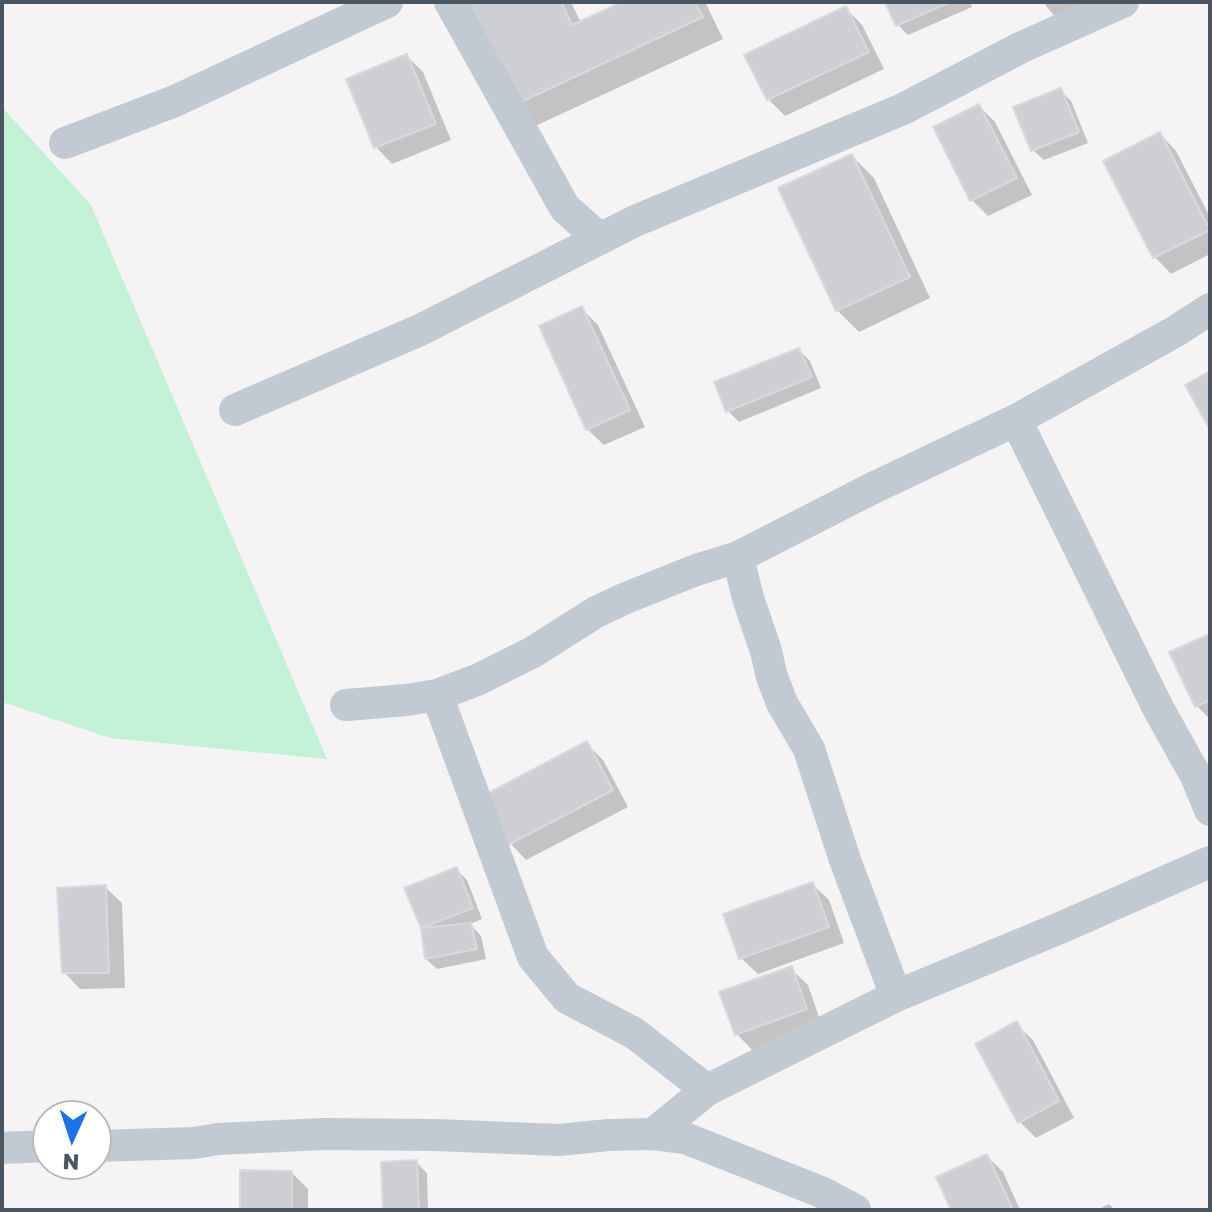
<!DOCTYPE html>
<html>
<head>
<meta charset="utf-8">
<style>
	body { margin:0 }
	#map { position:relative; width:1212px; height:1212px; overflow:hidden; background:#f5f3f3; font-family:"Golos Text",sans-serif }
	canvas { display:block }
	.frame { position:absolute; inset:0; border:4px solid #4a5661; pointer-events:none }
	.north { position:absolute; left:32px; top:1100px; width:80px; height:80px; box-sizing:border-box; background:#fff; border:2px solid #b7bbc0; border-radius:50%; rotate:183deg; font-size:22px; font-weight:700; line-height:32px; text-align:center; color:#4a5661 }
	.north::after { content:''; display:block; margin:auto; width:28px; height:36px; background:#1a73e8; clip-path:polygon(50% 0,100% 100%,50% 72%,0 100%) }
</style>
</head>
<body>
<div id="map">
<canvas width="1212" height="1212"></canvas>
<div class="frame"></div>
<div class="north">N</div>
</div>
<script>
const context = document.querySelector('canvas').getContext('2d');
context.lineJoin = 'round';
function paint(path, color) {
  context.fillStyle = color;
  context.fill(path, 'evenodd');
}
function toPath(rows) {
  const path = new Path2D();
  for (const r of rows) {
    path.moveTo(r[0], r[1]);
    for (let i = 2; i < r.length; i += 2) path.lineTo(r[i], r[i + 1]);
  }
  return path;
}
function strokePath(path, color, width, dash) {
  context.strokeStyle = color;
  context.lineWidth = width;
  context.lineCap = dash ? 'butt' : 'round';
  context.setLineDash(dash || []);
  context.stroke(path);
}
paint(toPath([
	[2,107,91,205,327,759,110,738,2,702]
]), '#c3f1d5');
paint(toPath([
	[461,2,571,2,581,23,627,2,705,2,723,39,531,128],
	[888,2,970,2,972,7,908,35,898,25],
	[1043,2,1089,2,1056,18],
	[846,8,862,25,884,69,785,116,768,99],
	[407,56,423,72,451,140,392,164,376,147],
	[1060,90,1071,101,1088,143,1044,160,1033,150],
	[979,106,995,122,1032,195,988,216,972,200],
	[1160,134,1176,151,1210,217,1210,254,1171,274,1155,257,1106,162],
	[852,156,874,178,930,298,859,332,837,310],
	[582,309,598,325,645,427,604,445,587,429],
	[799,350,810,361,821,388,739,422,728,411],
	[1210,636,1210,719,1197,706],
	[586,743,603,760,628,807,526,860,510,843],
	[456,869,467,880,482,919,470,924,481,936,486,959,437,969,426,959,423,928,407,889],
	[812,884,829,900,844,943,758,974,741,958],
	[105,887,122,903,125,988,80,989,64,972],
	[791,969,808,985,822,1026,753,1051,737,1034],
	[1016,1024,1033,1040,1074,1118,1036,1138,1020,1122],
	[987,1156,1003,1172,1020,1210,953,1210],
	[416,1162,427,1173,428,1210,385,1210],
	[292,1173,308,1189,308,1210,242,1210],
	[1109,1204,1115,1210,1097,1210]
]), '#0003');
const building = toPath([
	[458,2,561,2,572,25,622,2,695,2,703,17,508,108,458,2],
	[885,2,950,2,896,26,885,2],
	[846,6,869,52,767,100,744,55,846,6],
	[407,54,436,124,374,148,346,79,407,54],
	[1061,88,1079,132,1031,151,1013,107,1061,88],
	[979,104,1017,178,970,201,933,127,979,104],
	[1160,132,1210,230,1153,258,1103,161,1160,132],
	[852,154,910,277,836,311,778,188,852,154],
	[582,306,630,410,586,430,539,326,582,306],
	[799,348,812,377,726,412,714,382,799,348],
	[1210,371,1210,430,1185,385,1210,371],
	[1210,634,1210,700,1195,707,1169,652,1210,634],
	[587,741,613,790,508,845,483,796,587,741],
	[457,867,473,908,421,928,404,888,457,867],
	[813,882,829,927,739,959,723,914,813,882],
	[106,885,109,973,62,973,57,888,106,885],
	[471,923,477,949,425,959,421,928,471,923],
	[792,966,807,1009,735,1035,719,992,792,966],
	[1017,1021,1059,1101,1018,1123,975,1044,1017,1021],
	[987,1154,1013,1210,951,1210,936,1177,987,1154],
	[417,1160,419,1210,383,1210,381,1162,417,1160],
	[240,1170,292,1171,292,1210,240,1210,240,1170]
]);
paint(building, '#cdcfd5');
strokePath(building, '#d7d9de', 2);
strokePath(toPath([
	[450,2,565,208,600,239],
	[65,143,175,101,387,2],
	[235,410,420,330,635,221,903,109,1022,47,1123,2],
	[1016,420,1158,708,1196,776,1210,810],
	[738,557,748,598,766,651,772,677,782,703,809,749,845,860,896,996],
	[437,695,533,957,567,998,634,1033,707,1090],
	[346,705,407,700,437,695,477,680,533,652,596,612,626,598,696,570,738,557,871,489,1016,420,1176,331,1210,309],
	[653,1134,707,1090,896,996,1060,928,1210,862],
	[96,1146,194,1143,218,1139,323,1134,436,1135,559,1140,608,1135,653,1134,685,1138,821,1192,855,1210],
	[2,1148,48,1146]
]), '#c1cad2', 32);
</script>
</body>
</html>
